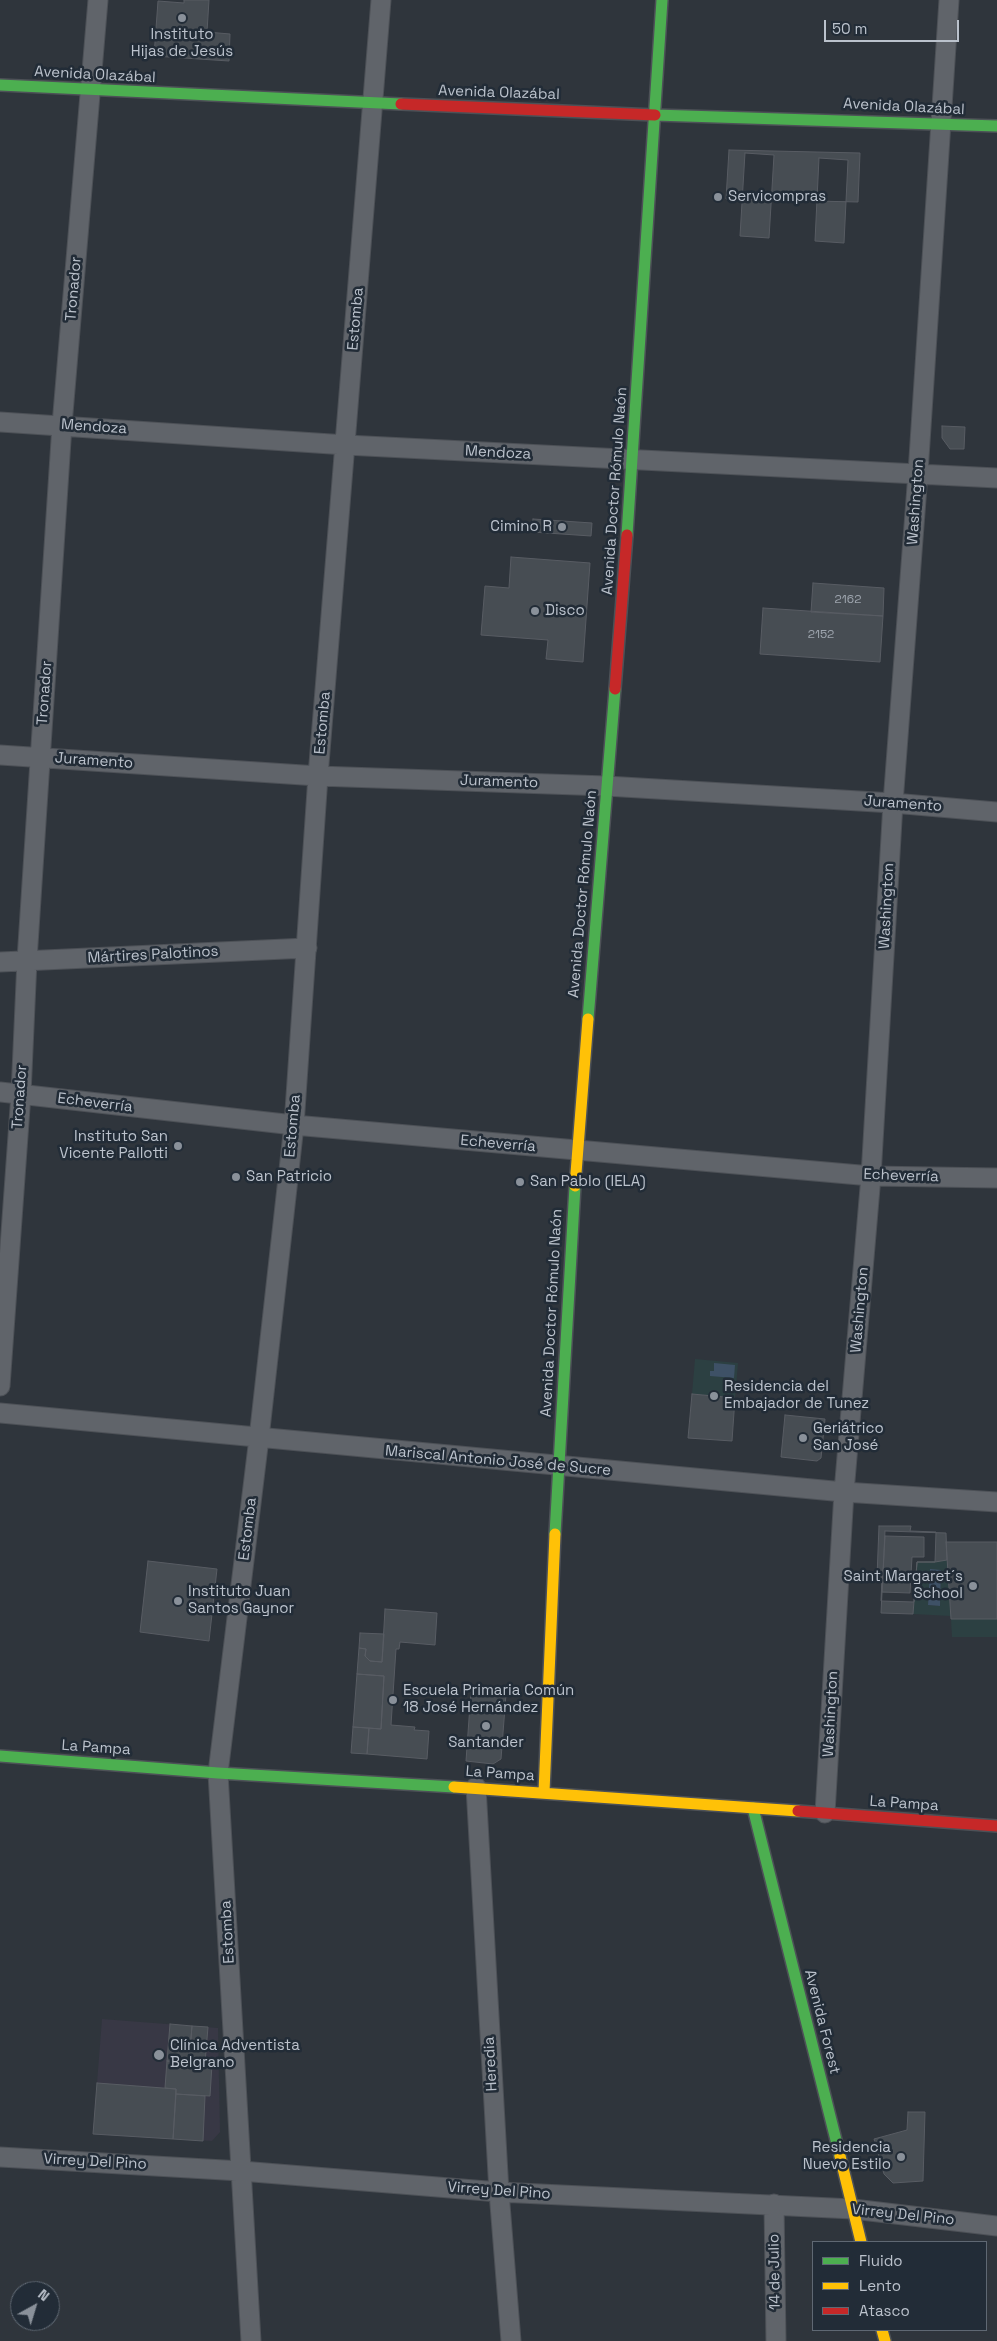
<!DOCTYPE html>
<html>
<head>
<meta charset="utf-8">
<style>
	body { margin:0 }
	#map { position:relative; width:997px; height:2341px; overflow:hidden; background:#2f353c; font-family:"Space Grotesk",sans-serif }
	canvas { display:block }
	.legend { position:absolute; left:812px; top:2241px; width:175px; height:90px; box-sizing:border-box; background:#222c37; border:1px solid #5f6873; margin:0; padding:6px 9px; list-style:none; font-size:15px; color:#bbc2cc }
	.legend li { display:flex; align-items:center; gap:10px; height:25px }
	.legend b { width:25px; border:1px solid #5f6873 }
	.north { position:absolute; left:10px; top:2281px; width:50px; height:50px; box-sizing:border-box; background:#222c37; border:1px solid #5f6873; border-radius:50%; rotate:39deg; font-size:14px; font-weight:700; line-height:20px; text-align:center; color:#bbc2cc }
	.north::after { content:''; display:block; margin:auto; width:18px; height:22px; background:#8a919a; clip-path:polygon(50% 0,100% 100%,50% 72%,0 100%) }
	.scale { position:absolute; left:824px; top:20px; width:135px; height:22px; box-sizing:border-box; border:2px solid #bbc2cc; border-top:0; padding-left:6px; font-size:15px; line-height:18px; white-space:nowrap; color:#bbc2cc; -webkit-text-stroke:4px #222c37; paint-order:stroke }
</style>
</head>
<body>
<div id="map">
<canvas width="997" height="2341"></canvas>
<ul class="legend">
<li><b style="height:6px;background:#4caf50"></b>Fluido</li>
<li><b style="height:6px;background:#ffc107"></b>Lento</li>
<li><b style="height:6px;background:#c62828"></b>Atasco</li>
</ul>
<div class="north">N</div>
<div class="scale">50 m</div>
</div>
<script>
const context = document.querySelector('canvas').getContext('2d');
context.lineJoin = 'round';
function paint(path, color) {
  context.fillStyle = color;
  context.fill(path, 'evenodd');
}
function toPath(rows) {
  const path = new Path2D();
  for (const r of rows) {
    path.moveTo(r[0], r[1]);
    for (let i = 2; i < r.length; i += 2) path.lineTo(r[i], r[i + 1]);
  }
  return path;
}
function strokePath(path, color, width, dash) {
  context.strokeStyle = color;
  context.lineWidth = width;
  context.lineCap = dash ? 'butt' : 'round';
  context.setLineDash(dash || []);
  context.stroke(path);
}
function drawText(font, color, halo, rows, align = 'center') {
  context.font = font + ' "Space Grotesk",sans-serif';
  context.lineWidth = 5;
  context.setLineDash([]);
  context.textBaseline = 'middle';
  context.strokeStyle = halo;
  context.fillStyle = color;
  for (const [text, x, y, turn = 0] of rows) {
    context.save();
    context.translate(x, y);
    context.rotate((+turn || 0) * Math.PI / 180);
    context.textAlign = isNaN(turn) ? turn : align;
    if (halo) context.strokeText(text, 0, 0);
    context.fillText(text, 0, 0);
    context.restore();
  }
}
paint(toPath([
	[102,2019,218,2028,220,2132,212,2141,93,2134]
]), '#383845');
paint(toPath([
	[695,1359,738,1363,735,1398,692,1394],
	[947,1560,951,1616,913,1614,917,1562],
	[930,1570,941,1570,940,1606,928,1605],
	[951,1619,997,1619,997,1637,952,1637]
]), '#2c4042');
paint(toPath([
	[714,1363,735,1365,734,1378,710,1376,710,1371,714,1371],
	[930,1569,941,1570,940,1606,928,1605]
]), '#3e5166');
const building = toPath([
	[184,0,209,0,207,32,230,34,229,61,154,56,158,1,184,3,184,0],
	[729,150,860,153,858,202,726,199,729,150],
	[745,153,774,155,769,238,740,236,745,153],
	[819,158,848,160,844,243,815,241,819,158],
	[942,426,965,427,964,449,950,449,942,438,942,426],
	[533,519,592,523,591,536,532,532,533,519],
	[511,557,590,563,583,662,546,659,548,640,481,635,485,586,509,588,511,557],
	[813,583,884,588,883,616,811,612,813,583],
	[763,608,883,616,880,662,760,654,763,608],
	[692,1394,735,1398,732,1441,688,1438,692,1394],
	[785,1415,825,1419,821,1458,817,1461,781,1457,785,1415],
	[879,1526,911,1526,910,1531,936,1532,935,1562,917,1562,914,1602,881,1601,882,1577,877,1577,879,1526],
	[885,1531,946,1533,947,1560,935,1562,917,1562,913,1614,881,1613,885,1531],
	[885,1536,924,1537,924,1557,912,1557,910,1593,882,1592,885,1536],
	[946,1542,997,1542,997,1619,951,1619,946,1542],
	[148,1561,217,1569,209,1641,140,1632,148,1561],
	[385,1609,437,1613,435,1645,400,1642,399,1649,396,1649,391,1725,415,1727,414,1730,429,1731,427,1759,367,1754,369,1728,381,1729,384,1676,357,1674,359,1648,366,1649,365,1656,370,1661,382,1662,385,1609],
	[360,1633,384,1634,382,1662,370,1661,365,1656,366,1649,359,1648,360,1633],
	[357,1674,384,1676,381,1729,353,1727,357,1674],
	[471,1691,506,1694,501,1759,493,1764,466,1761,471,1691],
	[353,1727,369,1728,367,1754,351,1753,353,1727],
	[170,2024,192,2026,189,2062,167,2061,170,2024],
	[192,2026,208,2027,205,2063,189,2062,192,2026],
	[167,2061,212,2064,210,2096,176,2094,176,2089,165,2088,167,2061],
	[97,2083,176,2089,173,2139,93,2134,97,2083],
	[176,2094,205,2096,203,2141,173,2139,176,2094],
	[908,2112,925,2112,923,2181,893,2183,884,2174,874,2139,907,2130,908,2112]
]);
paint(building, '#474d53');
strokePath(building, '#585c63', 1);
const street = toPath([
	[0,422,346,445,997,478],
	[0,755,318,776,606,786,893,803,997,812],
	[0,962,307,948],
	[0,1092,294,1125,871,1176,997,1178],
	[0,1386,21,1094,27,960,62,425,98,0],
	[0,1413,844,1492,997,1502],
	[476,1787,499,2192,511,2341],
	[825,1813,844,1492,871,1176,893,803,918,473,949,0],
	[0,2157,241,2171,499,2192,853,2209,997,2226],
	[774,2204,776,2341],
	[251,2341,218,1773,259,1438,294,1125,318,776,381,0]
]);
const fast = toPath([
	[0,85,401,104],
	[655,115,997,126],
	[627,535,662,0],
	[588,1019,615,689],
	[555,1534,575,1186],
	[0,1756,218,1773,454,1787],
	[753,1808,840,2156]
]);
const slow = toPath([
	[575,1186,588,1019],
	[454,1787,798,1811],
	[544,1792,555,1534],
	[840,2156,861,2242],
	[882,2330,885,2341]
]);
const jam = toPath([
	[401,104,655,115],
	[615,689,627,535],
	[798,1811,997,1826]
]);
strokePath(street, '#4d5157', 21);
strokePath(fast, '#4d5157', 14);
strokePath(slow, '#4d5157', 14);
strokePath(jam, '#4d5157', 14);
strokePath(street, '#60646a', 19);
strokePath(fast, '#4caf50', 11);
strokePath(slow, '#ffc107', 11);
strokePath(jam, '#c62828', 11);
for (const [x, y, r, color] of [
	[182,18,5,"#8a919a"],
	[718,197,5,"#8a919a"],
	[562,527,5,"#8a919a"],
	[535,611,5,"#8a919a"],
	[178,1146,5,"#8a919a"],
	[236,1177,5,"#8a919a"],
	[520,1182,5,"#8a919a"],
	[714,1396,5,"#8a919a"],
	[803,1438,5,"#8a919a"],
	[973,1586,5,"#8a919a"],
	[178,1601,5,"#8a919a"],
	[393,1700,5,"#8a919a"],
	[486,1726,5,"#8a919a"],
	[159,2055,6,"#8a919a"],
	[901,2157,5,"#8a919a"]
]) {
  const dot = new Path2D();
  dot.arc(x, y, r, 0, 2 * Math.PI);
  context.fillStyle = color;
  context.fill(dot);
  strokePath(dot, '#222c37', 2);
}
drawText('12px', '#9ea5ae', null, [
	["2162",848,600],
	["2152",821,635]
]);
drawText('15px', '#bbc2cc', '#222c37', [
	["Instituto",182,35,"center"],
	["Hijas de Jesús",182,52,"center"],
	["Servicompras",728,197],
	["Cimino R",552,527,"right"],
	["Disco",545,611],
	["Instituto San",168,1137,"right"],
	["Vicente Pallotti",168,1154,"right"],
	["San Patricio",246,1177],
	["San Pablo (IELA)",530,1182],
	["Residencia del",724,1387],
	["Embajador de Tunez",724,1404],
	["Geriátrico",813,1429],
	["San José",813,1446],
	["Saint Margaret´s",963,1577,"right"],
	["School",963,1594,"right"],
	["Instituto Juan",188,1592],
	["Santos Gaynor",188,1609],
	["Escuela Primaria Común",403,1691],
	["18 José Hernández",403,1708],
	["Santander",486,1743,"center"],
	["Clínica Adventista",170,2046],
	["Belgrano",170,2063],
	["Residencia",891,2148,"right"],
	["Nuevo Estilo",891,2165,"right"]
], 'left');
drawText('15px', '#bbc2cc', '#222c37', [
	["Avenida Olazábal",95,75,3],
	["Avenida Olazábal",499,93,2],
	["Avenida Olazábal",904,107,3],
	["Tronador",74,289,-85],
	["Estomba",356,319,-85],
	["Mendoza",94,427,4],
	["Mendoza",498,453,3],
	["Avenida Doctor Rómulo Naón",615,491,-86],
	["Washington",916,502,-86],
	["Tronador",45,693,-86],
	["Estomba",323,723,-85],
	["Juramento",94,761,4],
	["Juramento",499,782,2],
	["Juramento",903,804,4],
	["Avenida Doctor Rómulo Naón",583,894,-85],
	["Washington",887,906,-87],
	["Mártires Palotinos",153,955,-3],
	["Tronador",20,1097,-86],
	["Echeverría",95,1103,7],
	["Estomba",293,1126,-85],
	["Echeverría",498,1144,5],
	["Echeverría",901,1176,2],
	["Washington",860,1310,-85],
	["Avenida Doctor Rómulo Naón",552,1313,-87],
	["Mariscal Antonio José de Sucre",498,1461,5],
	["Estomba",248,1529,-83],
	["Washington",831,1714,-87],
	["La Pampa",96,1748,4],
	["La Pampa",500,1774,4],
	["La Pampa",904,1804,4],
	["Estomba",228,1932,-93],
	["Avenida Forest",822,2022,76],
	["Heredia",491,2064,-93],
	["Virrey Del Pino",95,2162,3],
	["Virrey Del Pino",499,2191,4],
	["Virrey Del Pino",903,2215,6],
	["14 de Julio",775,2272,-91]
]);
</script>
</body>
</html>
